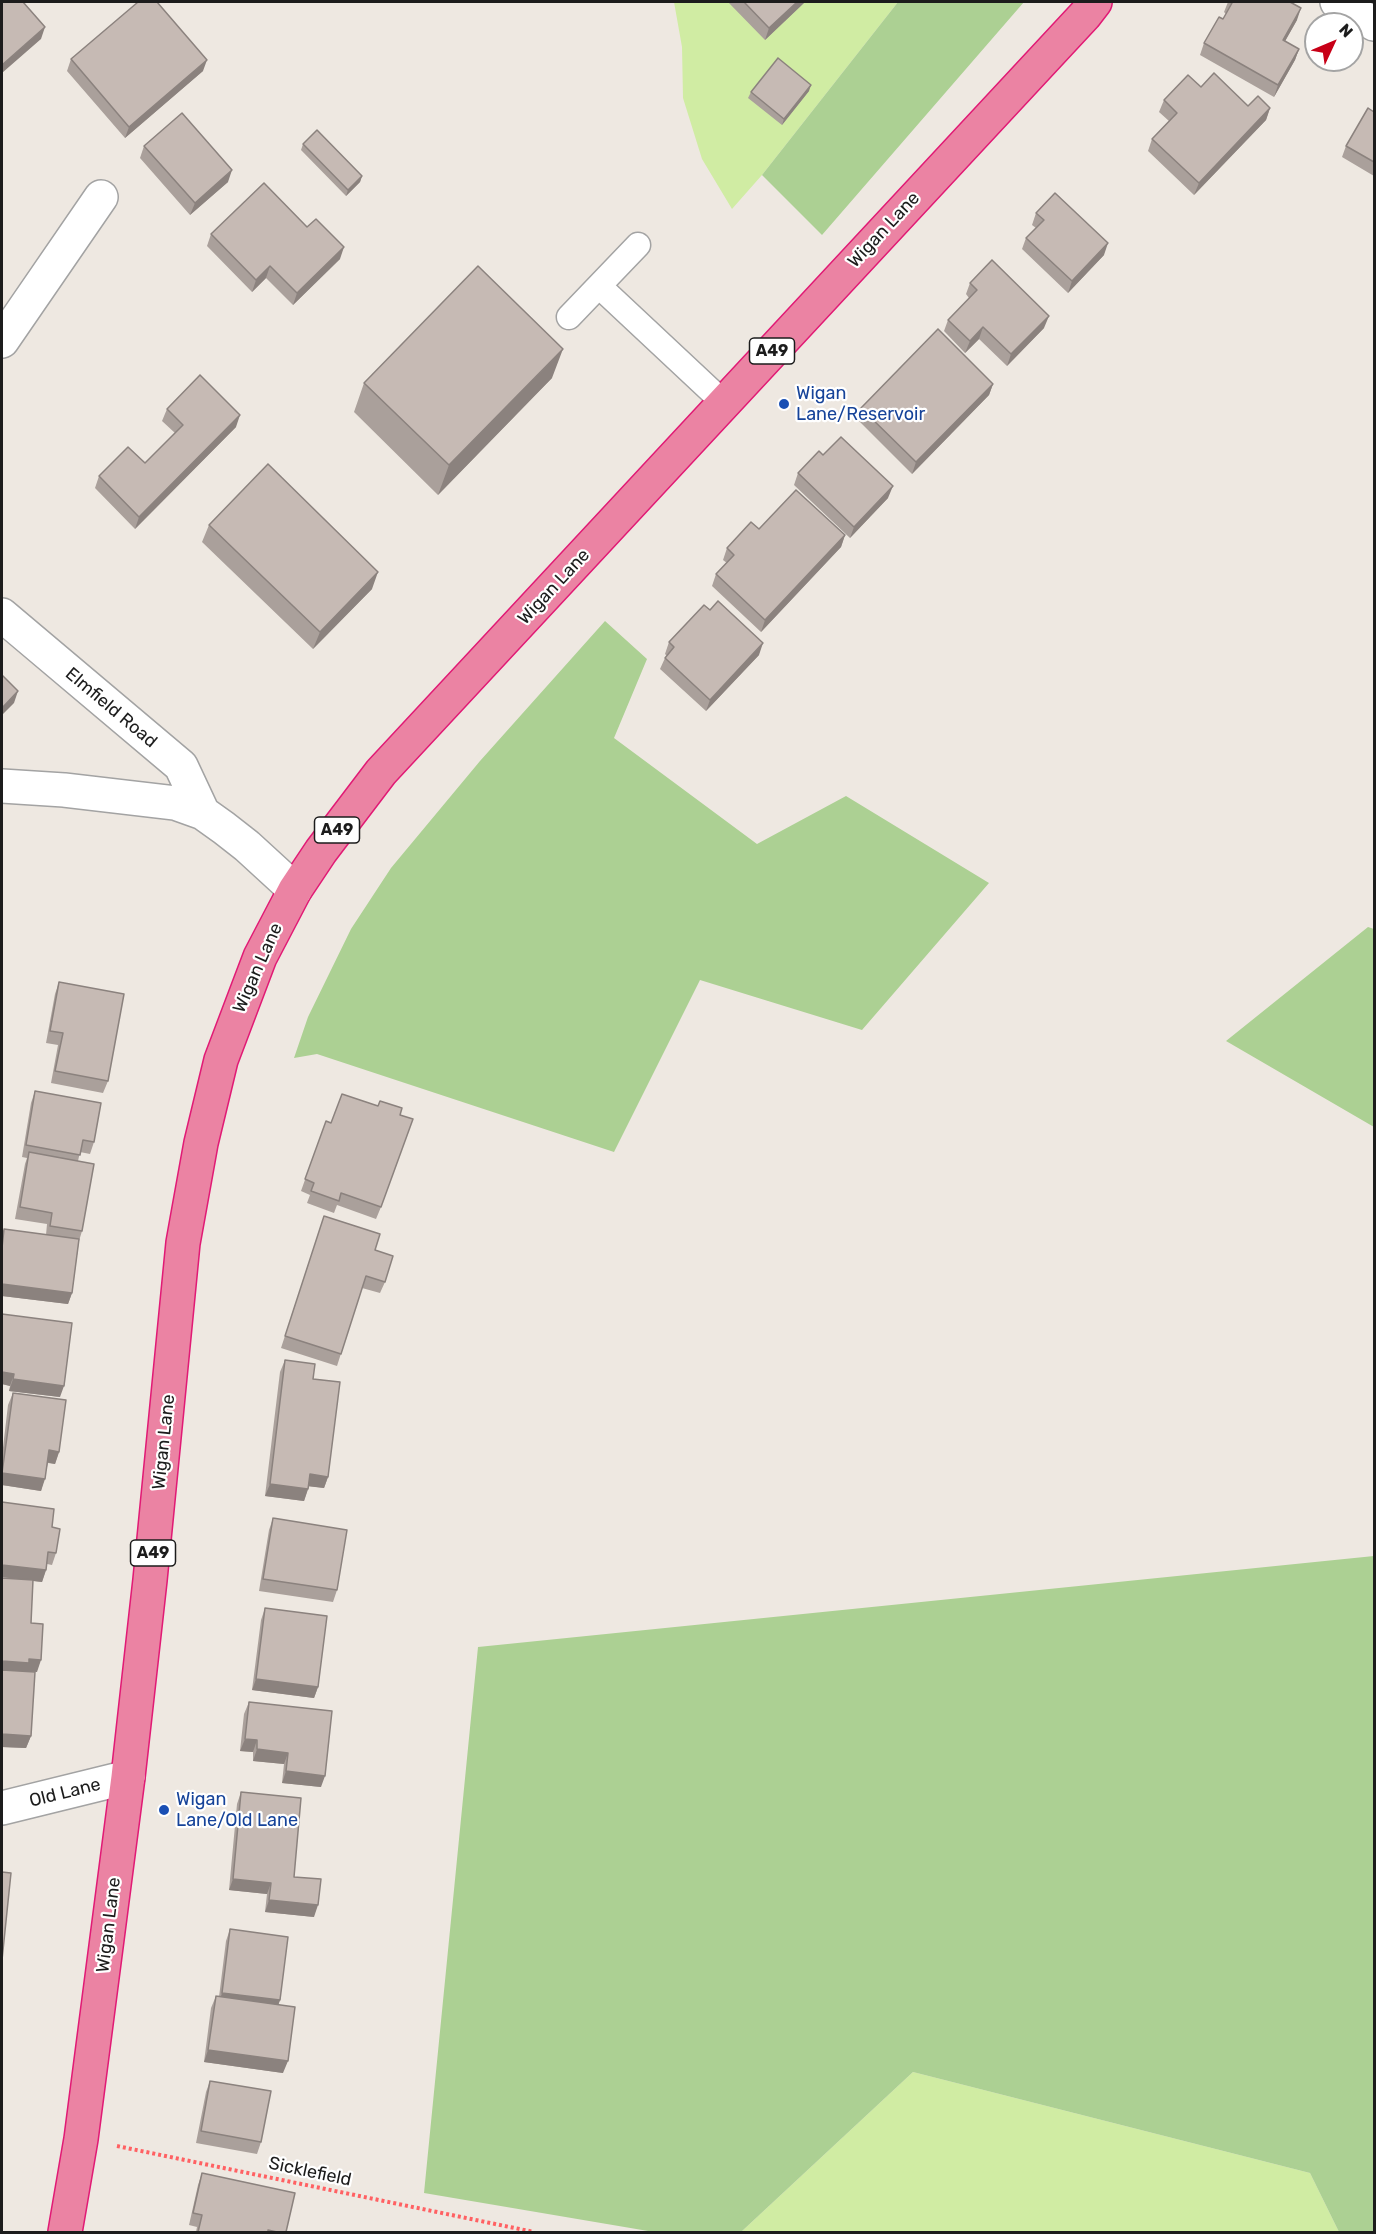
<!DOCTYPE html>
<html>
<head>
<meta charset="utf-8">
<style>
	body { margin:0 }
	#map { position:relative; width:1376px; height:2234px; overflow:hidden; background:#eee8e1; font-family:Rubik,sans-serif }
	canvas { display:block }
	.frame { position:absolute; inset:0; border:3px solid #1c1c1c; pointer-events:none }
	.north { position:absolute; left:1304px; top:12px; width:60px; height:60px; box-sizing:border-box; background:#fff; border:2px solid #a4a4a4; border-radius:50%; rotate:46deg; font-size:16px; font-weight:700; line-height:24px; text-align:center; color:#1c1c1c }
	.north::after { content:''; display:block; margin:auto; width:21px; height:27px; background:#c80017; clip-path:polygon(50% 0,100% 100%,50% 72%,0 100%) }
</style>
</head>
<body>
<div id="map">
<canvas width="1376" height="2234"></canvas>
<div class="frame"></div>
<div class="north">N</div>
</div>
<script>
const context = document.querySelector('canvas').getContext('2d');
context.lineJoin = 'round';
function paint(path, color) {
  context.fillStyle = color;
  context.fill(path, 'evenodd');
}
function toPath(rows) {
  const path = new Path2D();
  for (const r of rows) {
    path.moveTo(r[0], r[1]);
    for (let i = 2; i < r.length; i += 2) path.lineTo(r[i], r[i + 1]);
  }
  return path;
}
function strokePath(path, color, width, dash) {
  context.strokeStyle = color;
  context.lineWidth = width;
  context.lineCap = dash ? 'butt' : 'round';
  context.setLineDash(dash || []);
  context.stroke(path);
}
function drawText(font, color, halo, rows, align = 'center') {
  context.font = font + ' Rubik,sans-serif';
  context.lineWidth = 4.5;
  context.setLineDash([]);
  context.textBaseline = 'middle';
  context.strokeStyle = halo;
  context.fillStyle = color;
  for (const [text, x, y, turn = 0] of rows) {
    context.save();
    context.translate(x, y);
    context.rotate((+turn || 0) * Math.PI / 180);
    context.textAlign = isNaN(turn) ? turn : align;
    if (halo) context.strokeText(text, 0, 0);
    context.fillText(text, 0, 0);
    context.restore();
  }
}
paint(toPath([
	[674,2,898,2,762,175,732,209,702,159,683,98,682,47],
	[913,2072,1310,2173,1339,2232,741,2232]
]), '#d0eca3');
paint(toPath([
	[898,2,1024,2,822,235,762,175],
	[605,621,647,659,614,738,757,844,846,796,989,883,862,1030,700,980,614,1152,317,1054,294,1058,308,1017,351,929,391,868,480,761],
	[1368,927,1374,929,1374,1127,1226,1041],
	[1374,1556,1374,2232,1339,2232,1310,2173,913,2072,741,2232,654,2232,424,2193,478,1647]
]), '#acd093');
const lane = toPath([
	[599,286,724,403],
	[569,317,638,245]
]);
const street = toPath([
	[1337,2,1374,24],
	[2,341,101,197],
	[2,615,181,766,203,813],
	[2,786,64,790,175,803,203,813,224,828,247,846,295,890],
	[2,1808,128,1777]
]);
const highway = toPath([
	[65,2232,81,2139,128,1777,150,1580,183,1243,201,1143,221,1060,260,957,295,890,321,851,381,772,1085,15,1095,2]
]);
strokePath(lane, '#a3a3a3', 27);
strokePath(street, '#a3a3a3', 36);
strokePath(highway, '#e11a75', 36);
strokePath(toPath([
	[117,2146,534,2232]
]), '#ff6163', 4, [3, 3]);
strokePath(lane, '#fff', 24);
strokePath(street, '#fff', 33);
strokePath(highway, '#eb83a3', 33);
paint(toPath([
	[728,2,805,2,765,40],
	[1228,2,1290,2,1297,20,1285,41,1299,49,1295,60,1274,97,1200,55,1204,43,1223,19,1226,14,1224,12],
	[71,59,203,71,125,138,67,71],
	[1201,87,1248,106,1270,108,1266,120,1194,195,1148,151,1152,139,1169,121,1159,112,1164,100],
	[809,91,782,125,748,98,751,92],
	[1374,112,1374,176,1342,157,1346,146],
	[303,144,362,176,360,182,346,196,301,150],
	[144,146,228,182,190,215,140,158],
	[1036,213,1104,255,1068,293,1022,249,1026,238,1036,228,1032,225],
	[211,234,340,259,293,305,266,278,252,292,207,246],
	[970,283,1044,328,1007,366,979,339,965,353,944,331,948,320,969,298,966,294],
	[552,378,438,495,354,412,364,383],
	[993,384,989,395,912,474,857,419,861,408],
	[167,409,236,427,135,529,95,488,99,476,145,463,175,433,162,421],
	[798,473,888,498,850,538,794,485],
	[209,525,372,589,313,649,202,542],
	[759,529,845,535,841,547,761,632,712,586,716,574,727,563,723,560,727,548],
	[669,642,759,655,706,711,660,669,665,658,667,656,665,654],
	[59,982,108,1081,103,1093,51,1083,58,1045,46,1043,55,994],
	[35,1091,94,1142,90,1154,80,1152,78,1161,82,1231,79,1241,72,1293,68,1304,2,1296,2,1236,4,1229,46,1235,47,1224,15,1219,25,1164,27,1158,22,1157,31,1103],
	[400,1115,381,1207,376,1219,337,1205,334,1213,307,1203,310,1195,301,1191,326,1121,331,1123],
	[320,1228,375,1250,385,1282,380,1293,362,1288,337,1366,281,1348],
	[2,1314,60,1397,9,1391,10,1386,2,1384],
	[285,1360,313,1379,328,1477,324,1488,309,1486,304,1501,265,1496,280,1372],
	[13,1393,59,1452,55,1464,48,1463,41,1491,2,1485,2,1456,8,1405],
	[2,1502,52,1527,56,1553,52,1565,47,1564,46,1570,42,1582,33,1581,31,1623,37,1672,26,1671,31,1736,26,1748,2,1747,2,1578,15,1579,2,1577],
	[273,1518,337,1590,333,1602,259,1591,269,1530],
	[265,1608,318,1687,314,1698,252,1690,261,1620],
	[249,1702,321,1787,282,1783,284,1764,253,1761,253,1752,240,1751,244,1714],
	[241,1792,294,1877,314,1917,265,1912,267,1894,229,1890,237,1804],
	[230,1929,280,2000,278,2005,283,2073,204,2062,211,2008,216,1996,219,1997,226,1941],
	[210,2081,261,2142,257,2154,196,2143,206,2092],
	[202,2173,286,2232,196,2232,197,2227,189,2225,198,2185]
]), '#aaa09b');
paint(toPath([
	[797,2,805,2,765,40,769,28],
	[1301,8,1297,20,1279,52,1283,40],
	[45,27,41,39,2,73,2,65],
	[1299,49,1295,60,1274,97,1278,85],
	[207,60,203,71,125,138,129,127],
	[811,85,809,91,782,125,784,119],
	[1270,108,1266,120,1194,195,1199,183],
	[232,170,228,182,190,215,195,203],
	[362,176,360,182,346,196,348,190],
	[1108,243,1104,255,1068,293,1072,281],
	[344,247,340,259,293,305,297,293],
	[270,266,266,278,252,292,256,280],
	[1049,316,1044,328,1007,366,1011,354],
	[983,327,979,339,965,353,970,341],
	[563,349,552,378,438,495,449,465],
	[993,384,989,395,912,474,916,462],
	[240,415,236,427,135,529,139,517],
	[893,486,888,498,850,538,854,527],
	[845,535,841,547,761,632,765,620],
	[378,572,372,589,313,649,320,632],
	[763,643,759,655,706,711,710,700],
	[18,691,14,703,2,715,2,708],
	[2,1284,72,1293,68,1304,2,1296],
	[2,1372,14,1374,10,1386,2,1384],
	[13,1379,64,1386,60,1397,9,1391],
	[49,1450,59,1452,55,1464,45,1462],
	[2,1473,45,1479,41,1491,2,1485],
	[310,1474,328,1477,324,1488,306,1486],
	[270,1484,308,1489,304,1501,265,1496],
	[2,1565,46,1570,42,1582,2,1577],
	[29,1659,41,1660,37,1672,26,1671,2,1673,2,1661],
	[256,1679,318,1687,314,1698,252,1690],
	[2,1734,31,1736,26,1748,2,1747],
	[245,1739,257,1740,253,1752,240,1751],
	[257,1749,288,1753,284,1764,253,1761],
	[286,1771,325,1776,321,1787,282,1783],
	[233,1879,271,1883,267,1894,229,1890],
	[269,1900,318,1905,314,1917,265,1912],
	[222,1993,280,2000,276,2012,218,2005],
	[208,2050,288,2061,283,2073,204,2062]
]), '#8b827e');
const building = toPath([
	[2,2,23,2,45,27,2,65,2,2],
	[138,2,157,2,207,60,129,127,71,59,138,2],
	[744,2,797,2,769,28,744,2],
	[1230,2,1290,2,1301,8,1283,40,1299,49,1278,85,1204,43,1219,17,1223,19,1232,3,1230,2],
	[778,58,811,85,784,119,751,92,778,58],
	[1214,73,1248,106,1258,96,1270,108,1199,183,1152,139,1177,113,1164,100,1188,75,1201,87,1214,73],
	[1368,108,1374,112,1374,162,1346,146,1368,108],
	[182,113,232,170,195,203,144,146,182,113],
	[317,130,362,176,348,190,303,144,317,130],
	[264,183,307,227,316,219,344,247,297,293,270,266,256,280,211,234,264,183],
	[1055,193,1108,243,1072,281,1026,238,1044,220,1036,213,1055,193],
	[992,260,1049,316,1011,354,983,327,970,341,948,320,977,290,970,283,992,260],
	[478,266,563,349,449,465,364,383,478,266],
	[938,329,993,384,916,462,861,408,938,329],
	[200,375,240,415,139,517,99,476,128,447,145,463,183,425,167,409,200,375],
	[841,437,893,486,854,527,798,473,819,451,823,455,841,437],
	[268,464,378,572,320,632,209,525,268,464],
	[796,490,845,535,765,620,716,574,734,555,727,548,751,522,759,529,796,490],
	[718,601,763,643,710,700,665,658,674,647,669,642,704,605,710,610,718,601],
	[2,675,18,691,2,708,2,675],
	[59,982,124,994,108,1081,55,1071,63,1033,50,1031,59,982],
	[35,1091,101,1103,94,1142,83,1140,80,1155,26,1145,35,1091],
	[342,1094,378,1106,380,1101,402,1108,400,1115,413,1119,381,1207,341,1193,339,1201,311,1191,314,1183,305,1179,326,1121,331,1123,342,1094],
	[29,1152,94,1164,82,1231,50,1226,52,1213,20,1207,29,1152],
	[324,1216,380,1234,375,1250,393,1256,385,1282,366,1276,341,1354,285,1336,324,1216],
	[4,1229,79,1239,72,1293,2,1284,2,1248,4,1229],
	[2,1314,72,1323,64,1386,13,1379,14,1374,2,1372,2,1314],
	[285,1360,315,1364,313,1379,340,1382,328,1477,310,1474,308,1489,270,1484,285,1360],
	[13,1393,66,1400,59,1452,49,1450,45,1479,2,1473,13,1393],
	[2,1502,54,1509,52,1527,60,1529,56,1553,48,1552,46,1570,2,1565,2,1502],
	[273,1518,347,1530,337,1590,263,1579,273,1518],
	[2,1578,33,1580,31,1623,43,1624,41,1660,29,1659,29,1663,2,1661,2,1578],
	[265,1608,327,1616,318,1687,256,1679,265,1608],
	[2,1670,35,1672,31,1736,2,1734,2,1670],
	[249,1702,332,1711,325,1776,286,1771,288,1753,257,1749,257,1740,245,1739,249,1702],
	[241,1792,301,1798,294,1877,321,1879,318,1905,269,1900,271,1883,233,1879,241,1792],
	[2,1872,11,1873,2,1960,2,1872],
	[230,1929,288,1937,280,2000,222,1993,230,1929],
	[216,1996,295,2007,288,2061,208,2050,216,1996],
	[210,2081,271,2091,261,2142,201,2131,210,2081],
	[202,2173,295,2193,286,2232,277,2232,268,2230,268,2232,198,2232,202,2215,193,2213,202,2173]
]);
paint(building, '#c6bab4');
strokePath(building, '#8b827e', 1.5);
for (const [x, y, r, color] of [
	[784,404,6,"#1a4fb4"],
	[164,1810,6,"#1a4fb4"]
]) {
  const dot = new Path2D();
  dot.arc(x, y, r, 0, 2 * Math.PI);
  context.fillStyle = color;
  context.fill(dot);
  strokePath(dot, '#fff', 2);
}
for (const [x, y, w] of [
	[772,351,45],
	[337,830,45],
	[153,1553,45]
]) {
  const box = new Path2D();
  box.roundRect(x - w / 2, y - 13, w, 26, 4.5);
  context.fillStyle = '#fff';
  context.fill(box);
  strokePath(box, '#1c1c1c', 1.5);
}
drawText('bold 16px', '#1c1c1c', null, [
	["A49",772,351],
	["A49",337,830],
	["A49",153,1553]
]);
drawText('18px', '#1c1c1c', '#fff', [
	["Wigan Lane",884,230,-47],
	["Wigan Lane",554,587,-47],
	["Elmfield Road",111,708,40],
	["Wigan Lane",258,968,-66],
	["Wigan Lane",164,1442,-84],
	["Old Lane",65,1793,-14],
	["Wigan Lane",109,1925,-83],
	["Sicklefield",310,2172,12]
]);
drawText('18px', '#164399', '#fff', [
	["Wigan",796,394],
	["Lane/Reservoir",796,415],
	["Wigan",176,1800],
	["Lane/Old Lane",176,1821]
], 'left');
</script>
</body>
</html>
